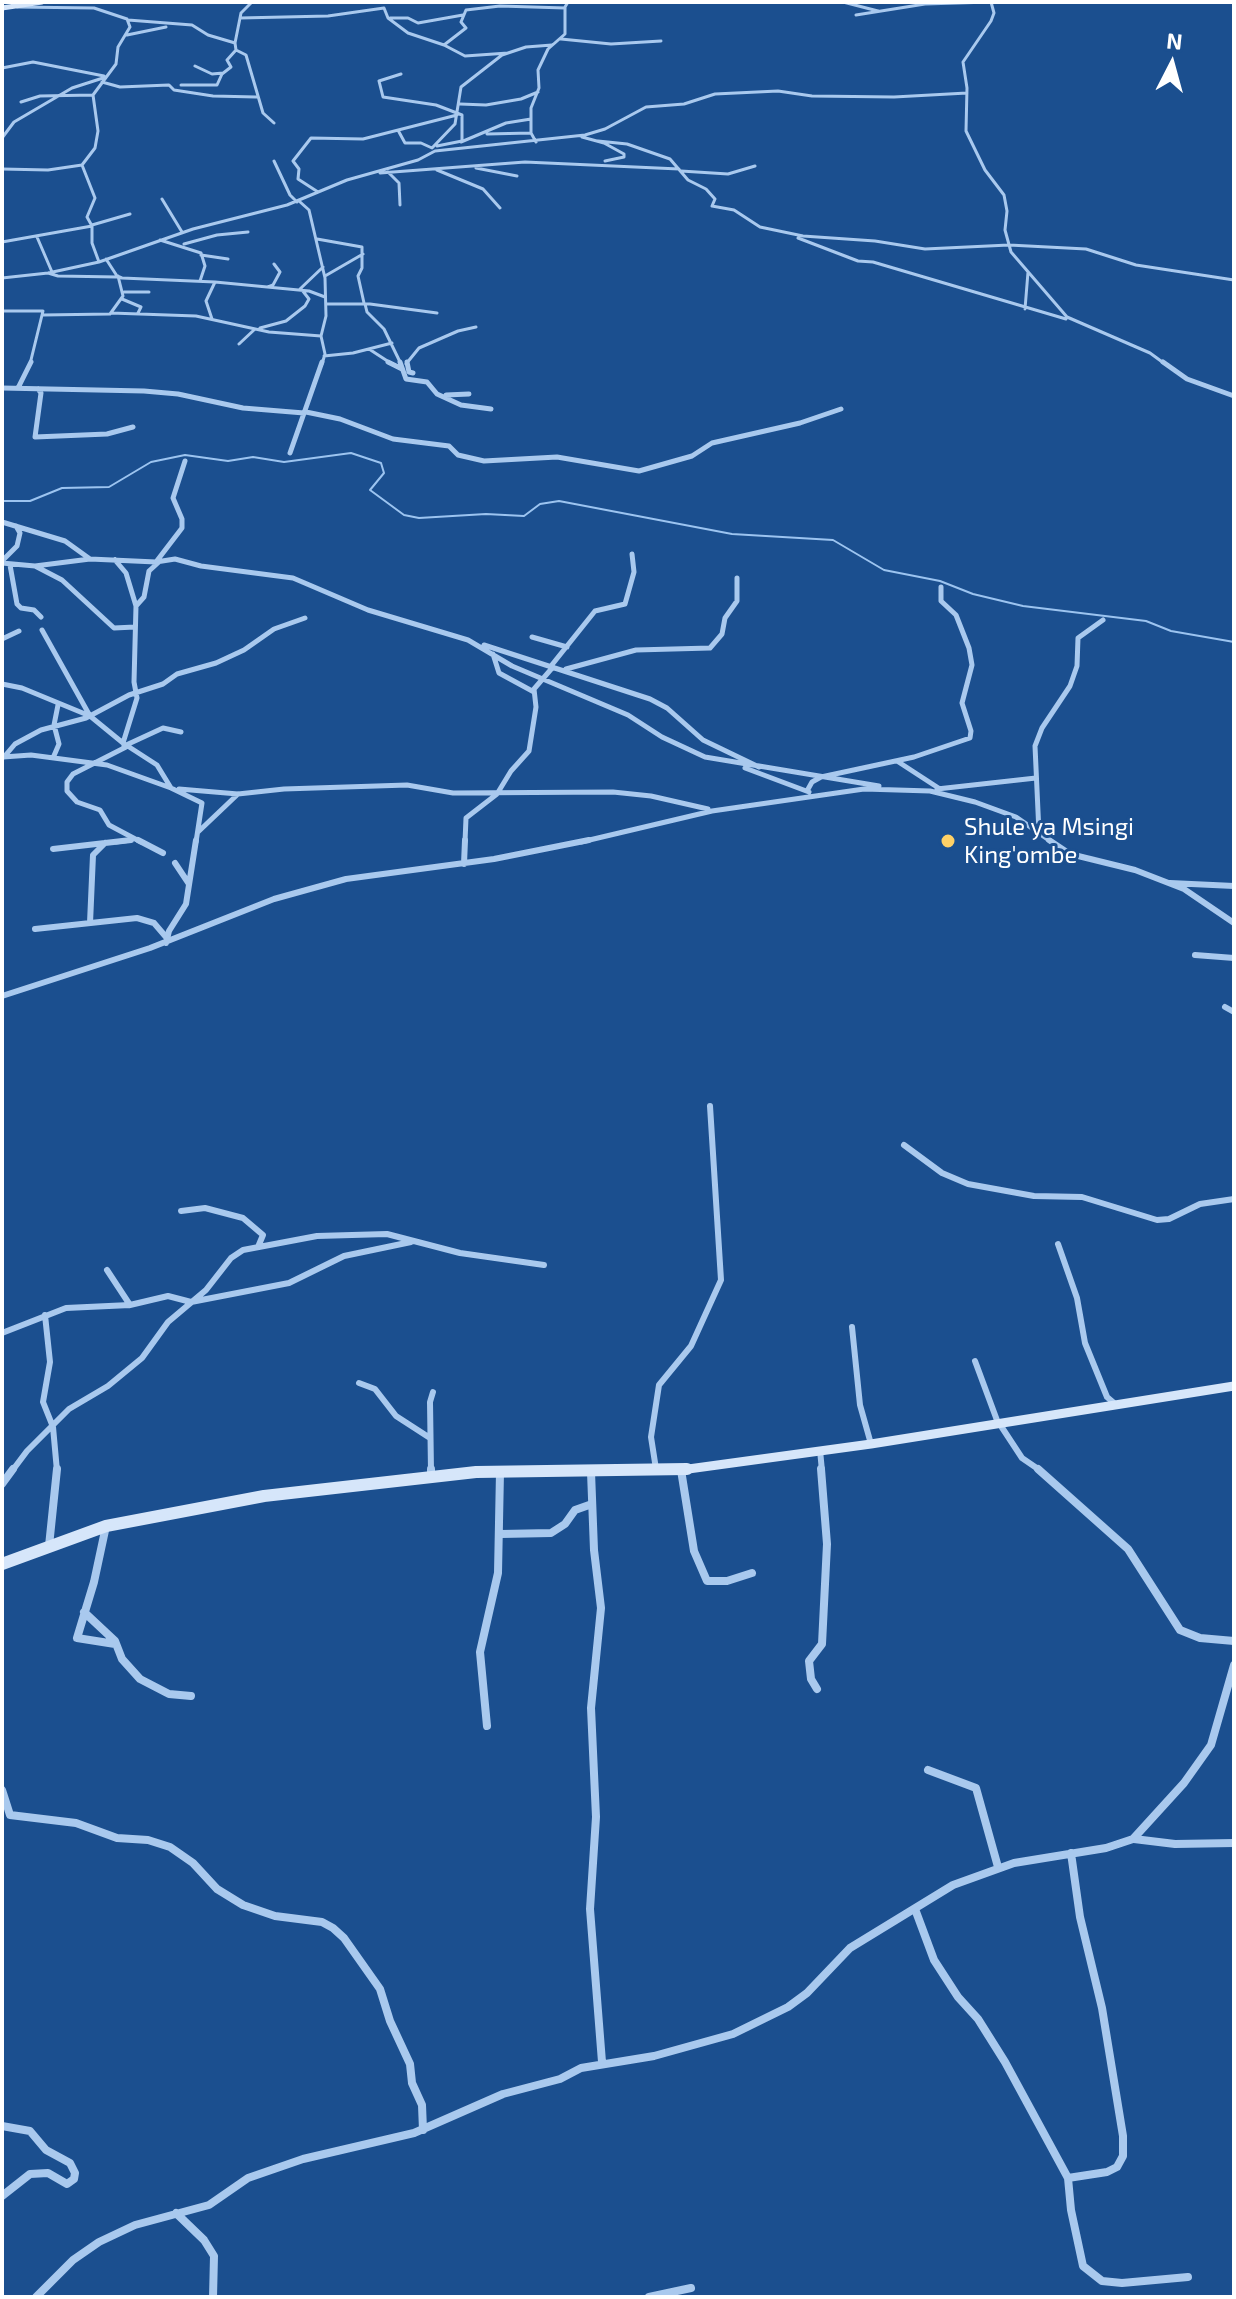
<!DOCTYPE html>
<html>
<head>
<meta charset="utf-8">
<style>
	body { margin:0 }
	#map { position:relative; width:1236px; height:2299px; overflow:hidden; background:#1b4f8f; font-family:"Exo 2",sans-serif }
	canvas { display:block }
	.frame { position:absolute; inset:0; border:4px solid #fff; pointer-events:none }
	.north { position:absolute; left:1132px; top:24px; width:80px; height:80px; -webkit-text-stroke:6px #1b4f8f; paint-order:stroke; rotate:6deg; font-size:22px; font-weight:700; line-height:32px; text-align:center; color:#fff }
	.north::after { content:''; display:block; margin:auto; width:28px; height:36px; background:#fff; clip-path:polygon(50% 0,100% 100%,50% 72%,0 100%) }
</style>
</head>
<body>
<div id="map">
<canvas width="1236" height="2299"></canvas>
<div class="frame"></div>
<div class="north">N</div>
</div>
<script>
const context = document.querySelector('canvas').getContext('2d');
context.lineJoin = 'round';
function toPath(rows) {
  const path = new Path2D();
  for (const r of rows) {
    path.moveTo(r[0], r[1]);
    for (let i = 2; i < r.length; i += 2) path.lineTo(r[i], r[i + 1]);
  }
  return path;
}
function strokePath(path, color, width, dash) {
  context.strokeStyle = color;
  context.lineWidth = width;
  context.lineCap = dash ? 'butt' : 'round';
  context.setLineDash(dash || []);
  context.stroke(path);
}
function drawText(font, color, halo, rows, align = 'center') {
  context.font = font + ' "Exo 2",sans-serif';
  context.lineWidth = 6;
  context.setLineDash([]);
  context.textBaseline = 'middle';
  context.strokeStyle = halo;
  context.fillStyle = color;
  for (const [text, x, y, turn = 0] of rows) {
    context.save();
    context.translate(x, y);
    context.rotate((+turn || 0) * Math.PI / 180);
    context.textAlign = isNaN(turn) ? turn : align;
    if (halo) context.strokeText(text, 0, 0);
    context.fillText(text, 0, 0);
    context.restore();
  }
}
strokePath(toPath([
	[2,501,30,501,62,488,109,487,151,462,185,455,228,461,253,457,284,462,351,453,381,463,384,473,370,490,404,515,419,518,486,514,524,516,540,504,559,501,732,534,833,540,884,570,940,581,973,594,1023,606,1146,621,1171,631,1234,642]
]), '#9cc4f0', 2);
strokePath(toPath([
	[843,2,878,11],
	[991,2,994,13,991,21,963,62,967,88,966,131,985,170,1004,195,1007,211,1005,230,1011,252,1067,317,1150,353,1165,364],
	[856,15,925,4,990,2],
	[240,18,328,16,384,8,388,18,408,33,444,45],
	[390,18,408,18,418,23,463,15],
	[128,20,192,25,208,35,235,43,236,50,246,55,263,113,274,123],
	[127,35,166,27],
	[561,39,611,44,661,41],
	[235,43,241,13,252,2],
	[508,53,465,56,444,45,466,28,461,22,466,10,500,6,565,8],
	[195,66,212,74,223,73],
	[2,68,33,62,104,76],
	[401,74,379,81,383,97,436,105,462,115,462,141,437,146],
	[102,82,120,87,169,85,174,90,213,96,256,97],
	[181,85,217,85,222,74,231,67,227,60,236,50],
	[21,102,40,96,93,95],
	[460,104,486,105,521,99,538,92],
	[399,132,405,143,421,143,432,148,455,124,461,87,502,55,526,47,552,45],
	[487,134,531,133],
	[582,137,604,143,624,154,624,157,605,161],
	[2,138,14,122,72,88,103,78],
	[598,141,627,144,670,159,688,180,706,189,715,199,712,206,734,210,760,227,803,236,875,241,925,249,1009,245],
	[461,142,506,123,531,119],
	[536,142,531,133,531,108,539,88,538,70,548,49,565,34,565,7,568,2],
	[274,161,290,195,297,202],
	[82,165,95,198,87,217,92,226,92,243,99,262],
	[476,168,517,176],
	[2,169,48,170,82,165,95,148,98,131,93,95,116,64,118,47,130,27,127,19,94,8,17,7],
	[437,170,483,189,500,208],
	[681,171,728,174,755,166],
	[388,172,399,183,400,205],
	[380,173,525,162,679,169],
	[318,192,298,179,299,169,293,161,311,138,363,139,457,115],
	[162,199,182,232],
	[299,201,309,210,325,278,326,316,321,336,325,354,322,364],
	[92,225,130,214],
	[37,237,52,272],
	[798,238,858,261,873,262,1066,319],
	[317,239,362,247,362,268,358,276,364,303],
	[160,240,201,253,205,266,200,281],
	[2,242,92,226],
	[184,244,217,235,248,232],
	[1009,245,1086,249,1136,265,1234,280],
	[201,255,228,259],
	[106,259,117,276,122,278,215,282,309,291,325,297],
	[48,273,58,276,117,277],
	[325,276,363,254],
	[2,278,48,273,99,262,193,229,287,205,347,180,418,160,435,151,585,135,605,129,646,107,684,104,715,94,778,91,812,96,894,97,967,93],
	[268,287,273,285,280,272,274,264],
	[300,289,323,267],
	[124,292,149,292],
	[122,299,141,307,138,313],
	[326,304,370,304,437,313],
	[365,304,367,312,384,329,401,364],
	[1025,309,1028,272],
	[2,311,43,311,30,364],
	[111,313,196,316,269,332,321,336],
	[43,315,110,314,123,296,118,276],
	[212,319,206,301,215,282],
	[260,328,286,321,305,306,309,299,302,290],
	[239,344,255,329],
	[369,349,392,364],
	[324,356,353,353,392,343],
	[406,364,419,348,458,331,476,327]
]), '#a9c9ee', 3);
strokePath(toPath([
	[388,362,402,369],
	[400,362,406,379,427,382,437,394,461,405,491,409],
	[407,362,409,372,413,373],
	[1163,362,1187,379,1234,396],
	[2,388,144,391,178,394,243,408,304,413],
	[18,388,31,362],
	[38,389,41,393,35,437,107,434,133,427],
	[446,395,469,394],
	[306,412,340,419,393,439,449,446,458,455,484,461,557,457,639,471,692,456,712,443,800,423,841,409],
	[290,453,322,362],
	[2,522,65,541,90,559],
	[115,560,126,573,136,606,134,682,137,698,123,743,157,765,171,788,202,803,196,842],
	[2,561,17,546,20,533,16,526],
	[156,562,182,528,182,519,173,498,185,461],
	[2,563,35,566,90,559,156,562,175,559,201,566,293,578,368,610,468,640,512,666,628,715,662,737,705,757,879,786],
	[10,565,17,604,21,608,34,610,41,617],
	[35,566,62,580,114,628,135,627],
	[136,606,144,597,149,571,160,561],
	[42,630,90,716],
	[532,637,567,647],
	[2,639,19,631],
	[484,645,650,699,667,708,703,740,759,767],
	[493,654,499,673,534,692],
	[551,666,595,611,625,604,634,572,632,554],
	[566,669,636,650,710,648,722,634,725,618,737,601,737,578],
	[2,684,22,688,90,716,123,743],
	[124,746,163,728,181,732],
	[126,747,73,774,67,782,67,791,77,802,100,810,109,825,141,842],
	[3,757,31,755,107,765,171,788],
	[4,757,15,744,41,730,86,718,129,695,163,684,177,674,216,663,244,650,274,629,305,618],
	[53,758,59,744,54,725,58,705],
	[897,761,940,789],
	[745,768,809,792],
	[179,789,238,794,284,789,407,785,453,793,613,792,651,796,708,809],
	[937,789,1036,778],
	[807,791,812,782,821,777,914,757,970,738,971,731,962,703,972,665,969,648,956,615,941,601,941,587],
	[198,832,238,794],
	[1039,833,1035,746,1042,728,1070,686,1077,666,1078,638,1103,620],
	[116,842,131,840],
	[465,842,466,818,497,794,511,771,529,751,536,707,534,689,553,667],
	[581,842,712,811,864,789,930,791,975,802,1016,817,1052,842]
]), '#a9c9ee', 5);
strokePath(toPath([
	[138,840,163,853],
	[1049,840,1070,854,1135,870,1184,889,1234,923],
	[53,849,131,840],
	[175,863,189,884],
	[464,864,465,840],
	[1170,883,1234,886],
	[90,923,93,855,105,843],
	[35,929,137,918,154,923,166,937],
	[166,943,169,931,186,904,196,840],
	[1195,955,1234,958],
	[2,996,150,948,274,899,346,879,494,859,589,840],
	[1225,1007,1234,1012],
	[904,1145,942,1173,968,1184,1034,1196,1082,1197,1157,1220,1169,1219,1200,1204,1234,1199],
	[181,1211,205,1208,243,1218,263,1235,258,1247],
	[1058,1244,1077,1298,1085,1343,1107,1397,1114,1403],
	[107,1270,130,1305],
	[45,1315,50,1362,43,1402,53,1427,57,1471],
	[852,1327,860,1405,871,1444],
	[2,1333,66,1308,130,1305,168,1296,191,1302,289,1283,344,1256,411,1242],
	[975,1361,998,1423],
	[359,1383,375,1389,396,1416,430,1438],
	[999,1423,1022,1458,1041,1471],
	[820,1450,822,1471],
	[656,1469,651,1437,659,1385,691,1346,721,1280,710,1106],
	[12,1471,27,1451,69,1409,108,1386,142,1358,168,1322,206,1290,231,1258,243,1250,317,1236,387,1234,460,1253,544,1265],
	[431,1471,430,1402,433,1392]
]), '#a9c9ee', 6);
strokePath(toPath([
	[431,1469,431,1475],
	[1038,1469,1128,1549,1180,1630,1200,1638,1234,1641],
	[681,1470,694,1551,707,1581,727,1581,752,1573],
	[591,1472,594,1550,601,1608,591,1708,596,1817,590,1909,602,2062],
	[2,1484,13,1469],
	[106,1526,94,1582,77,1638,115,1644],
	[501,1534,551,1533,565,1524,575,1510,592,1504],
	[49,1546,57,1469],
	[84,1612,115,1641,122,1659,140,1679,169,1694,191,1696],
	[817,1689,811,1679,809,1661,822,1644,827,1544,821,1469],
	[487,1726,480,1652,498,1573,500,1472],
	[928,1770,976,1788,998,1867],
	[2,1790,10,1815,76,1823,117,1838,148,1840,170,1847,193,1863,217,1889,243,1905,275,1916,322,1922,333,1928,344,1938,380,1989,390,2021,410,2064,412,2083,422,2105,423,2130],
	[1134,1839,1175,1844,1234,1843],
	[915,1909,934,1960,958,1997,978,2019,1005,2062,1068,2178,1071,2210,1083,2266,1102,2281,1122,2283,1188,2277],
	[2,2126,30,2131,46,2150,70,2163,75,2173,74,2179,67,2184,48,2173,30,2174,2,2196],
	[1068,2178,1107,2172,1117,2167,1123,2156,1123,2136,1102,2008,1080,1917,1071,1853],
	[176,2213,204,2240,214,2256,213,2297],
	[36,2297,73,2260,99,2242,135,2225,209,2205,248,2178,303,2159,414,2133,503,2094,560,2079,581,2068,654,2056,733,2034,788,2007,807,1993,850,1948,953,1885,1014,1863,1106,1848,1133,1839,1184,1783,1211,1745,1234,1665],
	[649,2297,691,2288]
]), '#a9c9ee', 8);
strokePath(toPath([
	[2,8,42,2]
]), '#d6e6fa', 5);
strokePath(toPath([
	[563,1471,681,1470,871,1444,1234,1386]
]), '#d6e6fa', 9);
strokePath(toPath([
	[2,1564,106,1526,264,1496,476,1472,687,1469]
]), '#d6e6fa', 12);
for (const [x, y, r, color] of [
	[948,841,8,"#ffd166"]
]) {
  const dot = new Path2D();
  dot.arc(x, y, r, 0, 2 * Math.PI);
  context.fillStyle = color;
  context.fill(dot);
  strokePath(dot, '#1b4f8f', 3);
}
drawText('24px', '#fff', '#1b4f8f', [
	["Shule ya Msingi",964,827],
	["King'ombe",964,855]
], 'left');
</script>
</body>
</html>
